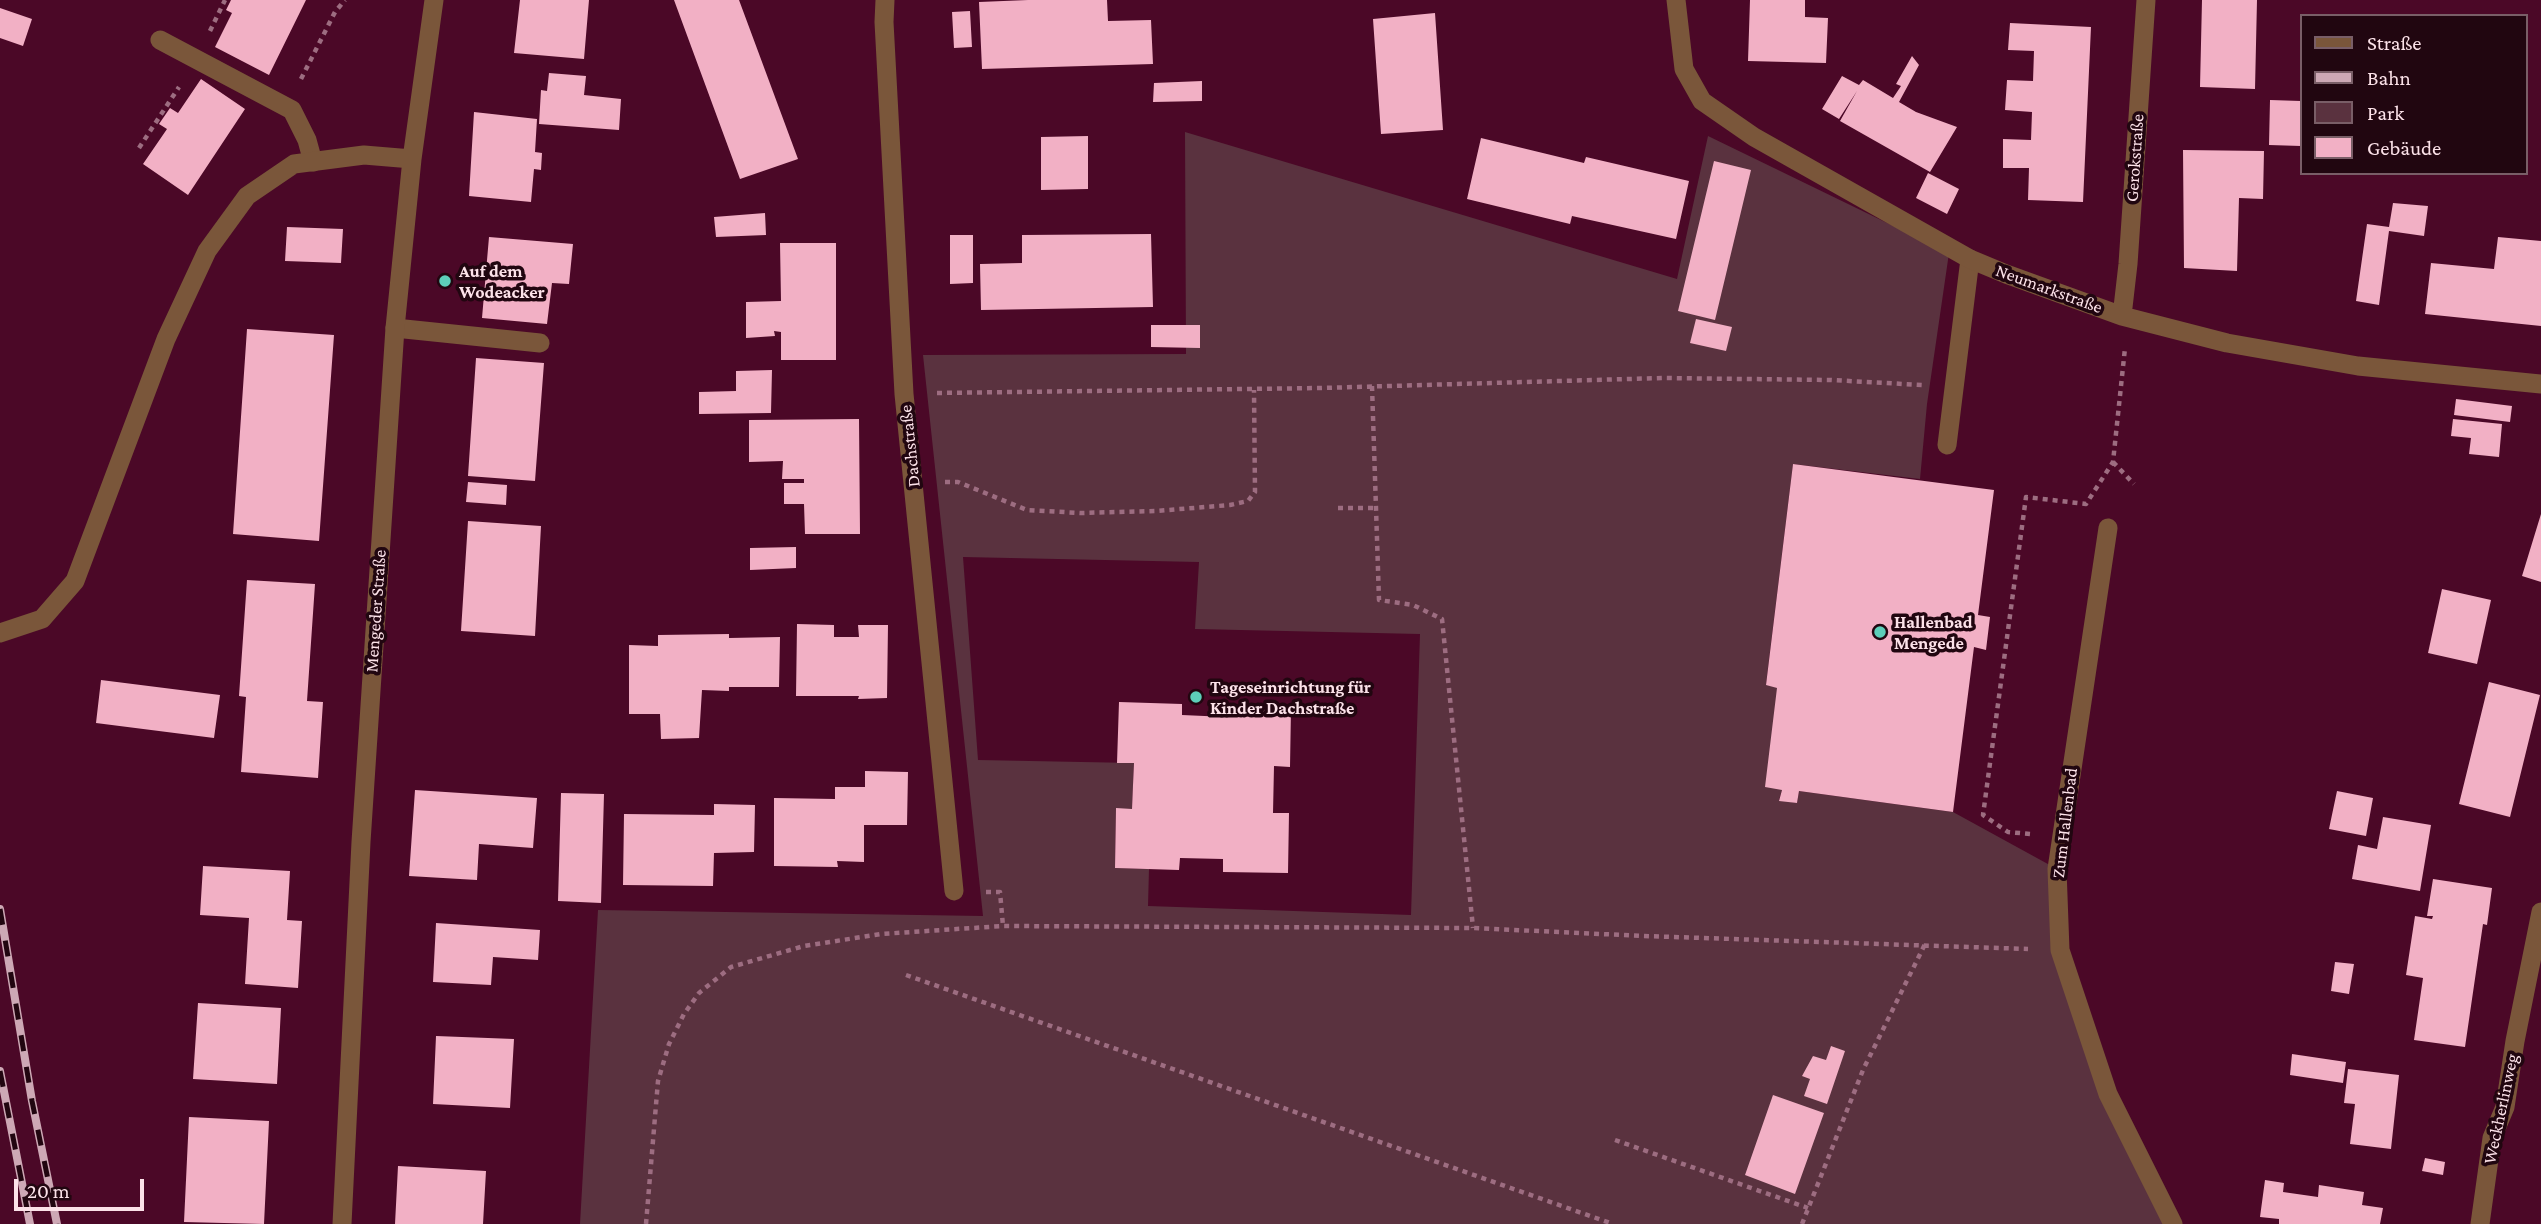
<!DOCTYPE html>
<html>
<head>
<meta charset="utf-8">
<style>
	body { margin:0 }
	#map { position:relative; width:2541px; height:1224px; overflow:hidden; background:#4b0827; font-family:"Crimson Pro",serif }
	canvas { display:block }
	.legend { position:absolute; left:2300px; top:14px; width:228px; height:161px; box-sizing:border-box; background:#210610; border:2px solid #795e67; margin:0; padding:9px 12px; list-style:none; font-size:21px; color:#fce2e9 }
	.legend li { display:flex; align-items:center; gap:14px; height:35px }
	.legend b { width:35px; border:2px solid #795e67 }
	.scale { position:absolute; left:14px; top:1179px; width:130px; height:32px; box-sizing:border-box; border:4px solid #fce2e9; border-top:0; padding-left:9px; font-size:21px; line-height:24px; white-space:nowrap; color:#fce2e9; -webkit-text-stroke:5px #210610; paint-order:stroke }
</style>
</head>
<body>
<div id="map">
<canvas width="2541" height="1224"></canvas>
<ul class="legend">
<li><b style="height:9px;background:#7a563a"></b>Straße</li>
<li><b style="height:9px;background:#cda8b5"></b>Bahn</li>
<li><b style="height:19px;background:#5a323f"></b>Park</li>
<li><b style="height:19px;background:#f2b0c5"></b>Gebäude</li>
</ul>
<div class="scale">20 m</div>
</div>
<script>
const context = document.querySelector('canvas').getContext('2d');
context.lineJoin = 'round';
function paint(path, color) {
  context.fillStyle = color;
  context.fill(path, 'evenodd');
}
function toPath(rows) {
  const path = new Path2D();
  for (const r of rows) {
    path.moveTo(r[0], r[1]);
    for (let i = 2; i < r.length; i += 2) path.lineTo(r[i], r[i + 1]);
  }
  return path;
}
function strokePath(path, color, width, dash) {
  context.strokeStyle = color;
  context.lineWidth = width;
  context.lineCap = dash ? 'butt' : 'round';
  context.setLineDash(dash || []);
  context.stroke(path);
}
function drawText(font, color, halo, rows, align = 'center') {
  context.font = font + ' "Crimson Pro",serif';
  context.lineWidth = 7;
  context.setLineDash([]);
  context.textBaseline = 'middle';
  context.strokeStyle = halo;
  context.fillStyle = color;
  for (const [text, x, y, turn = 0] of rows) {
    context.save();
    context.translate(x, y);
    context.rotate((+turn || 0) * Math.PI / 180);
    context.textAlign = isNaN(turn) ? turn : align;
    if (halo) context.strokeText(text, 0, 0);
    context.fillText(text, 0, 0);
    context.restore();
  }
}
paint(toPath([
	[1185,132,1677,279,1708,136,1949,253,1927,404,1920,479,1793,464,1766,684,1777,688,1782,790,1779,800,1797,803,1799,791,1953,812,2057,869,2060,950,2108,1094,2173,1224,580,1224,598,910,983,916,923,355,1186,354],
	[963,557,1199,562,1195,629,1420,634,1411,915,1148,906,1149,869,1115,868,1116,809,1132,809,1134,763,978,760]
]), '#5a323f');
paint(toPath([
	[231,0,306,0,269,75,215,47,232,13,226,10],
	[520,0,589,0,584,59,514,53],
	[674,0,739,0,798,159,740,179],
	[1028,0,1107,0,1108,21,1151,20,1153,64,982,69,979,2],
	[1750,0,1805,0,1805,17,1828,18,1826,63,1748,61],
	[2202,0,2257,0,2255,89,2200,87],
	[0,8,32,19,23,46,0,38],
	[970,11,972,47,954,48,952,12],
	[1435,13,1443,130,1381,134,1373,19],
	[2010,23,2091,27,2083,202,2028,200,2029,168,2003,168,2003,139,2031,140,2032,112,2005,110,2007,80,2033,81,2034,51,2008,50],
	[1912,56,1919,65,1899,102,1916,112,1957,127,1930,172,1840,121,1857,91,1839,119,1822,109,1842,76,1859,85,1863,80,1893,98,1901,86,1896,84],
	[549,73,586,76,584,95,621,99,619,130,539,124,541,90,547,91],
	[201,79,245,109,188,195,143,164,167,129,159,124,170,108,178,113],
	[1202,81,1202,101,1153,102,1154,83],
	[2270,100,2301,101,2301,146,2269,145],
	[474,112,537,119,535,152,542,153,541,170,534,169,531,202,469,196],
	[1088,136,1088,189,1041,190,1041,137],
	[1481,138,1584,163,1586,157,1689,181,1676,239,1572,216,1570,224,1467,199],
	[2183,150,2264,151,2263,199,2239,198,2237,271,2184,268],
	[1714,161,1751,170,1715,320,1678,311],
	[1928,173,1959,189,1947,214,1916,198],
	[2393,203,2428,206,2424,236,2389,231,2379,305,2356,301,2367,224,2389,227],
	[765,213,766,235,716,237,714,217],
	[287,227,343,229,341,263,285,261],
	[1151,234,1153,307,981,310,980,264,1022,263,1022,235],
	[950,235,973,235,973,283,950,284],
	[489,237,573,244,569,284,552,283,547,324,482,318],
	[2498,237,2541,241,2541,326,2425,314,2431,263,2494,269],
	[780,243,836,243,836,360,781,360,781,332,774,331,775,336,746,338,746,302,781,301],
	[1696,319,1732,327,1726,351,1690,343],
	[1151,325,1200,325,1200,348,1151,347],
	[247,329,334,335,319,541,233,534],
	[476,358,544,363,535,481,468,476],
	[772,370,771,413,699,414,699,392,736,391,736,371],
	[2456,399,2512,406,2510,422,2454,415],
	[859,419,860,534,805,534,804,504,784,504,784,483,804,483,804,479,782,479,783,461,749,462,749,420],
	[2453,419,2502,424,2499,457,2469,454,2471,438,2451,436],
	[1793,464,1994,490,1978,615,1990,617,1986,650,1974,647,1953,812,1799,791,1797,803,1779,801,1782,790,1765,787,1777,688,1766,685],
	[468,482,507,485,506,505,466,502],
	[2541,514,2541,582,2522,576],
	[468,521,541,526,535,636,461,631],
	[796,547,796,568,750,570,750,548],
	[247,580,315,584,307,701,323,702,318,778,241,772,246,697,239,696],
	[2442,589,2491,600,2477,664,2428,653],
	[797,624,834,625,834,637,859,637,858,625,888,625,887,698,858,699,859,696,796,696],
	[729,634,729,638,780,637,779,687,729,687,729,691,702,690,699,738,661,739,660,714,629,714,629,645,658,646,658,635],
	[101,680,220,695,214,738,96,723],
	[2489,682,2540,695,2510,817,2459,804],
	[1119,702,1182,704,1182,715,1227,717,1228,705,1291,708,1290,767,1274,766,1273,813,1289,813,1288,873,1223,872,1223,859,1180,858,1179,870,1115,868,1116,808,1132,809,1133,785,1134,763,1117,763],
	[865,771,908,772,907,825,864,825,864,862,837,861,838,867,774,866,774,798,835,799,835,787,865,787],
	[415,790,537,798,533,848,479,844,477,880,409,876],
	[2337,791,2373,798,2366,836,2329,829],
	[561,793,604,794,601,903,558,901],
	[714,804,755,805,754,852,714,853,713,886,623,885,624,814,714,815],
	[2383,817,2431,825,2420,891,2352,879,2358,845,2377,849],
	[203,866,290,871,287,920,302,921,298,988,245,984,249,918,200,915],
	[2433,879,2492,888,2487,925,2483,924,2465,1047,2414,1040,2423,978,2406,975,2415,916,2432,919,2433,916,2427,916],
	[436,923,540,930,538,960,493,957,491,985,433,982],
	[2335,962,2354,964,2349,994,2331,991],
	[198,1003,281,1008,277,1084,193,1079],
	[436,1036,514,1039,510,1108,433,1104],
	[1831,1046,1845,1051,1827,1104,1804,1096,1810,1079,1802,1076,1813,1056,1826,1060],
	[2292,1054,2346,1062,2343,1083,2290,1075],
	[2348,1069,2399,1075,2391,1149,2350,1144,2355,1104,2344,1103],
	[1773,1095,1824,1113,1795,1194,1745,1175],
	[189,1117,269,1121,264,1224,184,1222],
	[2425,1158,2445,1162,2443,1175,2422,1171],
	[398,1166,486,1171,483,1224,395,1224],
	[2265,1180,2284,1183,2283,1192,2318,1197,2319,1185,2364,1192,2362,1205,2383,1208,2380,1224,2279,1224,2279,1219,2260,1217]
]), '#f2b0c5');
strokePath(toPath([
	[210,31,225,0],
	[301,79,335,12,345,0],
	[139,148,179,87],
	[1372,386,1379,600,1413,605,1442,619,1473,928],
	[937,393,1321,388,1662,378,1831,380,1922,385],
	[2113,462,2134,484],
	[945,482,958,482,1027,510,1080,513,1156,511,1230,505,1248,501,1255,492,1254,390],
	[1338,508,1376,508],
	[2030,834,2008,832,1983,815,2026,497,2086,504,2113,462,2125,348],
	[986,892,1000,892,1003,926],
	[906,975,1613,1224],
	[1615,1140,1808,1208],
	[646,1224,658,1081,669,1044,684,1014,699,993,731,967,804,946,881,934,1003,926,1473,928,1644,936,2028,949],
	[1802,1224,1863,1070,1925,944]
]), '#9d6d81', 4.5, [5, 5]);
strokePath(toPath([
	[160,40,292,110,307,140,313,162],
	[395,328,540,343],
	[1947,445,1970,259],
	[2108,528,2057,869,2060,950,2108,1094,2173,1224]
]), '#7a563a', 19);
strokePath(toPath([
	[885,0,884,22,904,394,954,891],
	[1676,0,1684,69,1702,101,1754,137,1970,259,2006,274,2122,316,2227,343,2358,366,2541,384],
	[2122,316,2128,264,2146,0],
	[0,633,42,619,75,581,166,339,207,251,247,196,294,164,364,155,412,159],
	[342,1224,361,842,395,328,412,159,434,0],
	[2480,1224,2492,1138,2505,1107,2515,1041,2541,912]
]), '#7a563a', 19);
const rail = toPath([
	[0,909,32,1101,57,1224],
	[0,1071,30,1224]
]);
strokePath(rail, '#cda8b5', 8);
strokePath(rail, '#210610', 5, [16]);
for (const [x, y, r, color] of [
	[445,281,7,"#5dceb9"],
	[1880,632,7,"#5dceb9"],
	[1196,697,7,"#5dceb9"]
]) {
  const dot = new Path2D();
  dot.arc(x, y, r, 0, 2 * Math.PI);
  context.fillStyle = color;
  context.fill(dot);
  strokePath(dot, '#210610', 2.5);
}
drawText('18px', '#fce2e9', '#210610', [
	["Gerokstraße",2135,158,-86],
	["Neumarkstraße",2049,289,20],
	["Dachstraße",910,446,-96],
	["Mengeder Straße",376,611,-86],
	["Zum Hallenbad",2065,823,-83],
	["Weckherlinweg",2501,1109,-78]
]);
drawText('bold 18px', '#fce2e9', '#210610', [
	["Auf dem",459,271],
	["Wodeacker",459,292],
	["Hallenbad",1894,622],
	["Mengede",1894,643],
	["Tageseinrichtung für",1210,687],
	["Kinder Dachstraße",1210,708]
], 'left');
</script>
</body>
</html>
